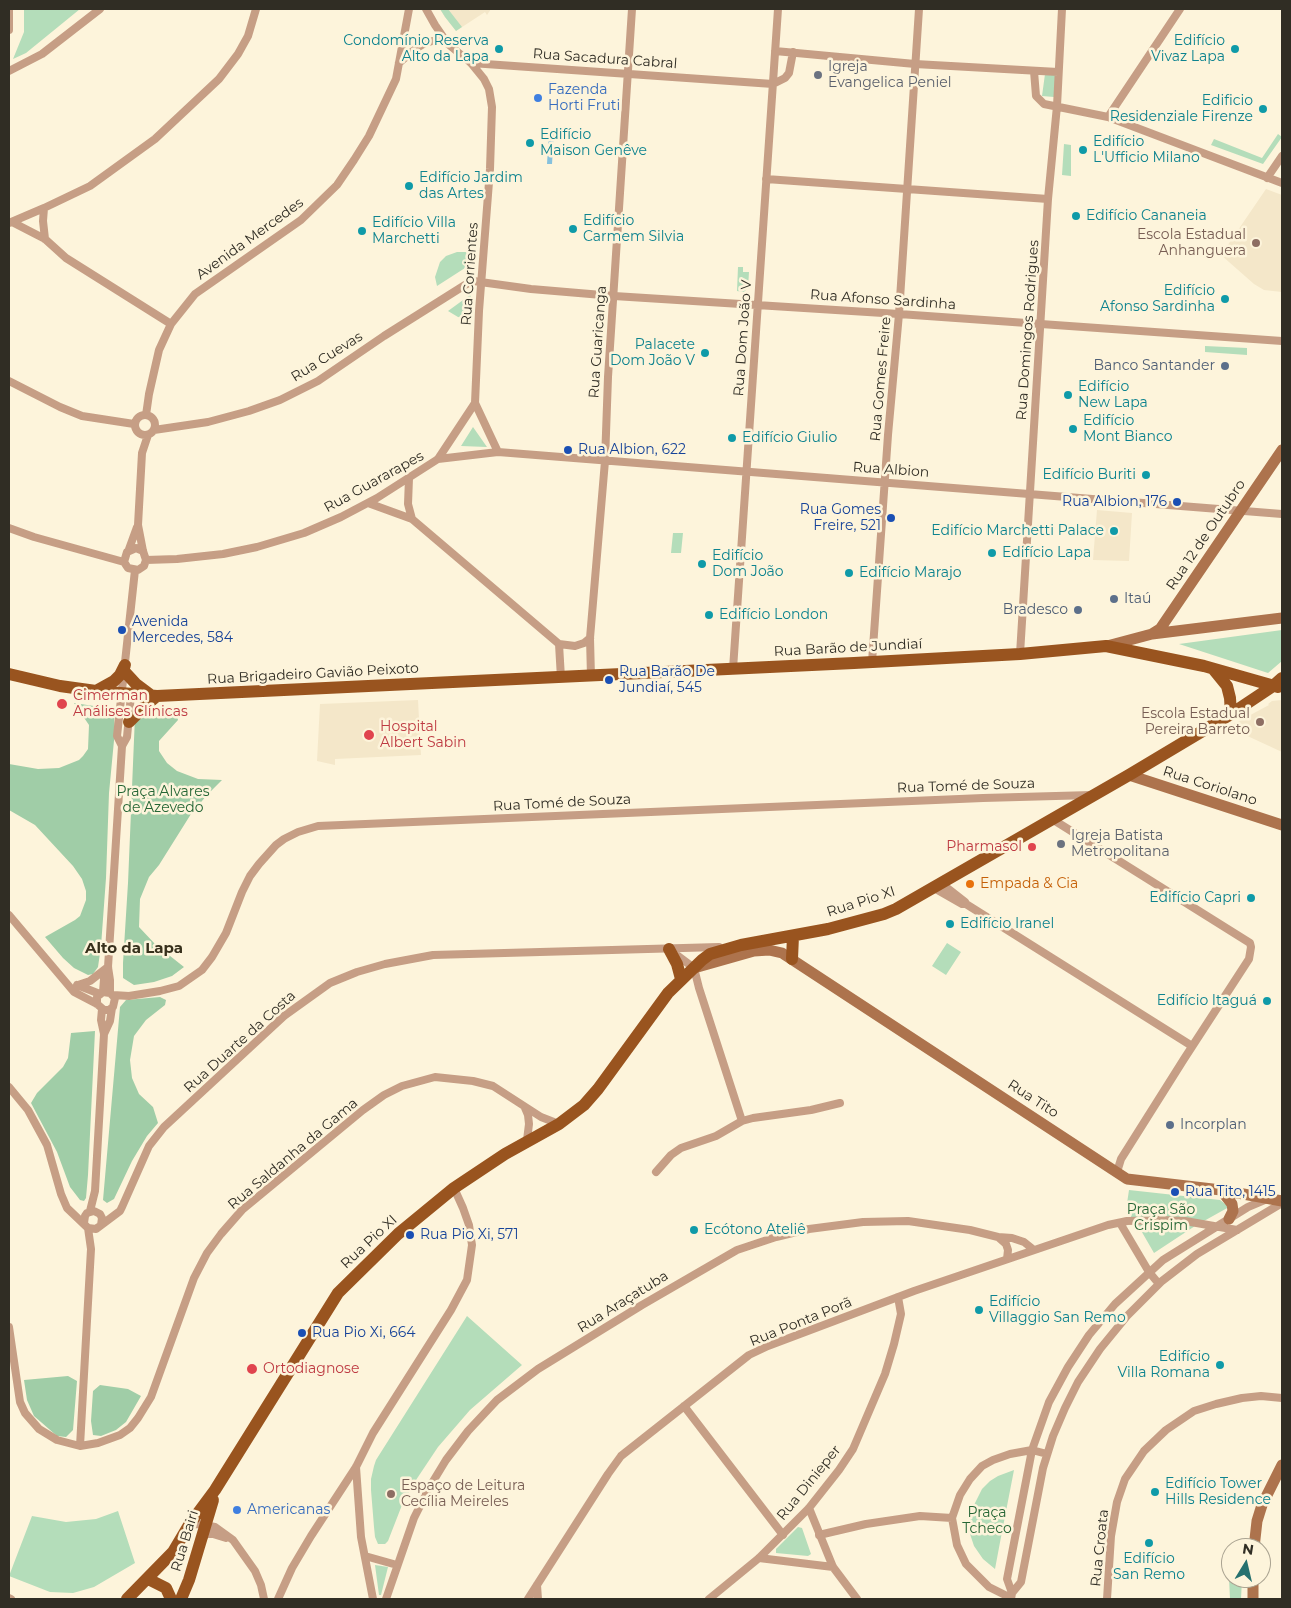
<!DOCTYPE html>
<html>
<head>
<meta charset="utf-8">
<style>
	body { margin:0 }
	#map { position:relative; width:1291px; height:1608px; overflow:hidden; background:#fdf4db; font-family:Montserrat,sans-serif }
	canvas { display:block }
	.frame { position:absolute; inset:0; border:10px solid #302d24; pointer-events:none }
	.north { position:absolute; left:1221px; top:1538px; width:50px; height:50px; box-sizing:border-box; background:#fdf4db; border:1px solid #aba492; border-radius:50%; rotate:9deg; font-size:14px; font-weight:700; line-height:20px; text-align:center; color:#302d24 }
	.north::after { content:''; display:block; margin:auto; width:18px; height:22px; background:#26716f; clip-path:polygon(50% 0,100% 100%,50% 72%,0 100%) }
</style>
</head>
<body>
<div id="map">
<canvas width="1291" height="1608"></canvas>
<div class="frame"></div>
<div class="north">N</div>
</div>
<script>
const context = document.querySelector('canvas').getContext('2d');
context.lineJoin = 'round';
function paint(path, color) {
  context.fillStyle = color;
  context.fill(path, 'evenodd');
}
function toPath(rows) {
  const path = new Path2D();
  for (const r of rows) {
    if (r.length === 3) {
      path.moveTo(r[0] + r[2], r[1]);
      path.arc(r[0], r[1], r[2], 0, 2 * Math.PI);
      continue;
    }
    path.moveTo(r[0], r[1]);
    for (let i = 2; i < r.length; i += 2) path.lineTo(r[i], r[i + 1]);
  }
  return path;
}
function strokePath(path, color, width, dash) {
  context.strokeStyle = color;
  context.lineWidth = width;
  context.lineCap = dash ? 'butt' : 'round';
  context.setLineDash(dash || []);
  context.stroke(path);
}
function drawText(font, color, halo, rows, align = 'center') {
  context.font = font + ' Montserrat,sans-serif';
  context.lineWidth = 5;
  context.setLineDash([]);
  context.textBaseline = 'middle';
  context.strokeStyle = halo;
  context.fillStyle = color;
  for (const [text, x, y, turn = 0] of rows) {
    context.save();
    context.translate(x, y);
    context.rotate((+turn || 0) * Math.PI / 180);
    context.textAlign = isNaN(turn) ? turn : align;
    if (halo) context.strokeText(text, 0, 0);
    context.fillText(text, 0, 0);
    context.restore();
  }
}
paint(toPath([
	[440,9,491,9,487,15,485,12,456,31,445,17],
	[1266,189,1282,195,1282,292,1264,290,1254,284,1221,255],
	[1097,510,1132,513,1129,561,1093,560],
	[418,700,421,755,335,759,335,765,317,761,320,704],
	[1282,700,1282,752,1228,727,1269,705,1268,704,1272,701]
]), '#f4e7c9');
paint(toPath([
	[24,9,80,9,26,53,13,59,24,32],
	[440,9,448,9,462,27,456,31,445,17],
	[1045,74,1056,74,1054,97,1042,96],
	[1278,134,1282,137,1263,164,1211,145,1214,139,1262,158],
	[1064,144,1071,145,1071,176,1062,175],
	[457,252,469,252,468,261,465,268,437,286,435,277,440,262,446,256],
	[738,267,743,267,743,272,749,272,748,288,744,292,737,291],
	[470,295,471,296,468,319,458,317,448,311],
	[1205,346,1247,348,1247,355,1205,352],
	[473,427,487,447,461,446],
	[673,533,683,533,681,553,671,553],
	[1282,630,1282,661,1268,673,1179,644],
	[947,943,961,952,946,975,932,966],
	[1129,1190,1220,1200,1229,1207,1195,1226,1154,1253,1139,1227,1126,1210],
	[467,1316,522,1365,470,1410,438,1447,414,1483,402,1505,388,1541,385,1544,378,1544,375,1537,374,1527,371,1490,371,1479,374,1466,376,1460],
	[1014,1470,1001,1537,995,1569,983,1559,974,1546,970,1534,970,1519,973,1507,982,1489,990,1481,998,1476],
	[118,1511,135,1563,94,1587,73,1593,50,1592,9,1576,32,1516,66,1522,96,1519],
	[798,1527,802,1528,811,1554,808,1556,776,1553,776,1549],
	[375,1565,388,1567,381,1595,379,1595],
	[1229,1578,1242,1579,1241,1599,1230,1599]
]), '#b4ddba');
paint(toPath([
	[74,703,107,708,114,715,115,730,109,793,106,878,101,946,98,967,93,974,88,975,74,968,63,958,45,937,75,920,80,916,86,900,86,891,82,879,73,866,35,825,9,810,9,764,38,769,59,768,79,760,83,756,88,749,89,725],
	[175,708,178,720,159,741,159,751,167,763,177,771,198,779,222,780,207,795,191,814,159,865,149,877,140,899,139,927,155,944,184,967,172,976,154,982,134,985,123,978,123,963,128,883,135,716,140,712],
	[160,997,166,1000,165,1005,146,1020,134,1036,130,1060,132,1078,139,1094,153,1107,158,1123,147,1136,132,1161,114,1199,107,1203,103,1200,120,1007,126,1000],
	[95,1031,88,1175,86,1198,84,1201,80,1200,70,1187,57,1152,31,1103,37,1093,63,1067,68,1058,71,1033],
	[68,1376,77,1381,73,1430,66,1437,57,1436,34,1416,27,1400,24,1380],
	[100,1385,128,1389,141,1396,126,1422,116,1430,101,1436,93,1435,91,1421,93,1391]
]), '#a0cda7');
paint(toPath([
	[549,132,554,132,552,164,547,164]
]), '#86c1dd');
strokePath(toPath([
	[426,9,435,25,448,44,471,63,484,79,489,89,492,107,490,169,479,311,475,403],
	[9,30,9,9],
	[775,51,915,64,1058,72],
	[399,63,415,49,425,43,444,38],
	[471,63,773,84,785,78,789,73,793,52],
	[9,71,42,54,100,9],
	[1034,71,1036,96,1044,104,1108,117,1282,183],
	[1108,117,1180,9],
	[1267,178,1282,156],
	[766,179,1048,199],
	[44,208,43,221,45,239],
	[12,222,45,239,66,258,171,324],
	[9,223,44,208,90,186,155,139,219,79,238,54,248,36,256,9],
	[9,381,60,407,82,416,134,424],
	[145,425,10],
	[146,415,149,394,159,350,171,324,195,294,301,220,337,185,354,160,369,136,396,79,409,9],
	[154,430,208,422,249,411,280,400,318,381,384,336,465,285,473,281,531,289,614,296,899,314,1282,341],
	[438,459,498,452,1282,514],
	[409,478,408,504,412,519],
	[368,503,412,519,559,644,575,646,584,643,590,638],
	[9,528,34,537,124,562],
	[129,549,137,527],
	[143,551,136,548,127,552,124,562,128,568,138,570,144,566,146,560,143,551,138,525,142,453,148,435],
	[146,560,177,559,223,554,257,547,304,533,341,517,377,498,438,459,475,403,498,452],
	[559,644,561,678],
	[1020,654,1048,199,1057,106,1062,9],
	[872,662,888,435,899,314,919,9],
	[733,669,778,9],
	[591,677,590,638,605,461,608,377,632,9],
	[122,746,117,736,135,570],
	[1052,819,1250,943,1251,947,1249,959,1184,1059,1121,1159,1117,1172],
	[942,884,965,902],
	[934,888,962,904,966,904,1192,1046],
	[9,915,74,992,97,1004,104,1010,109,1010,113,1007,115,998,110,993,103,992,97,997,97,1004],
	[674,953,694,968,699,988,742,1121],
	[77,985,100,994],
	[78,985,90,981,108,967],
	[103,992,104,979,108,969],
	[110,993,110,980,108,967,122,746,127,737,131,695],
	[113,995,129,996,160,991,179,986,202,970,212,957,226,933,242,892,250,876,259,864,276,845,284,839,298,832,318,826,983,798,1092,795],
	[104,1034,110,1021,112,1008],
	[9,1087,28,1110,47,1145,61,1194,67,1208,88,1228,96,1229,120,1211,122,1207,149,1146,164,1127,284,1016,330,983,357,972,385,964,433,955,719,947],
	[525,1108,528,1115,529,1124,527,1140],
	[656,1172,671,1155,681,1148,716,1136,742,1121,753,1118,811,1110,840,1103],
	[90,1211,95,1191,104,1034,101,1020,102,1009],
	[84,1223,85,1216,87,1213,94,1211,100,1214,102,1218,101,1225],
	[1120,1223,1149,1272,1159,1284],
	[1007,1259,1008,1250,1006,1244,998,1237,1012,1238,1024,1242,1034,1250],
	[9,1327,20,1402,25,1413,39,1429,57,1440,80,1446,98,1443,120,1435,130,1428,138,1418,151,1397,194,1278,207,1253,221,1234,242,1210,363,1110,384,1095,402,1086,435,1077,473,1081,493,1086,541,1117,559,1124],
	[684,1406,783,1535],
	[80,1446,91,1249,88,1228],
	[356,1467,361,1537,373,1599],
	[809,1508,833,1567,857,1599],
	[189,1525,198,1524,215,1527,233,1540,255,1571,261,1585,264,1599],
	[819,1535,866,1524,920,1516,952,1518],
	[202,1538,207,1534,213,1534,226,1538],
	[365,1556,397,1565],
	[759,1558,833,1567],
	[537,1585,538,1599],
	[1012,1593,1021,1582,1043,1468,1053,1436,1065,1408,1078,1382,1100,1349,1127,1316,1162,1281,1197,1254,1282,1203],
	[9,1598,11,1599],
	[1011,1598,989,1587,966,1564,957,1545,952,1518,960,1495,970,1479,982,1466,993,1460,1010,1454,1032,1450,1047,1454],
	[278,1599,292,1568,311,1536,356,1467,373,1433,451,1310,467,1280,472,1245,469,1225,463,1208,454,1188],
	[386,1599,414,1518,429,1488,446,1460,468,1431,497,1400,538,1369,642,1305,737,1250,776,1237,809,1229,863,1222,908,1221,970,1230,998,1237],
	[528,1599,608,1474,621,1456,749,1355,768,1346,914,1291,1108,1225,1127,1221,1162,1220,1185,1221,1237,1230],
	[709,1599,759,1558,809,1508,839,1470,853,1449,885,1374,894,1344,901,1314,898,1297],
	[1011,1599,1012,1593,1007,1579,1032,1450,1049,1402,1068,1367,1089,1335,1115,1304,1163,1260,1248,1207,1267,1199],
	[1107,1599,1111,1536,1117,1502,1125,1479,1144,1451,1166,1430,1194,1411,1216,1404,1242,1398,1261,1396,1282,1398]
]), '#c69e85', 8);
strokePath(toPath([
	[1152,634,1160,629,1282,450],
	[1107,646,1152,634,1282,618],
	[1129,775,1282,825],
	[694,968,754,951,769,950,782,953,1127,1179,1221,1190,1282,1201],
	[1221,1190,1232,1204,1233,1211,1229,1219],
	[1254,1548,1257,1521,1262,1505,1282,1465],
	[1253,1599,1253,1578]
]), '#ad734d', 11);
strokePath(toPath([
	[1214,670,1227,686,1230,698,1231,714],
	[124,671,136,684,152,696],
	[9,674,60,686,96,691,157,696,854,663,1020,654,1106,646,1204,666,1278,687],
	[96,691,114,681,120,675,125,665],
	[129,722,145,706,157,696],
	[669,949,677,964,681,979],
	[792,959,793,936],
	[148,1579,166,1588,171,1599],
	[127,1599,173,1552,189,1525,215,1490,338,1293,398,1234,454,1188,505,1154,559,1124,584,1105,598,1089,668,993,702,960,710,954,741,945,828,929,884,914,896,909,1129,775,1231,714,1273,686,1282,678],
	[181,1599,189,1580,213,1500]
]), '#99541f', 12);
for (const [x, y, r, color] of [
	[499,49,5,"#0f9aa8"],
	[1235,49,5,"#0f9aa8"],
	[818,75,5,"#6b7280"],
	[538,98,5,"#3f7fe0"],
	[1263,109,5,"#0f9aa8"],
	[530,143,5,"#0f9aa8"],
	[1083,150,5,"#0f9aa8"],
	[409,186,5,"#0f9aa8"],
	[1076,216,5,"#0f9aa8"],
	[573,229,5,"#0f9aa8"],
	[362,231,5,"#0f9aa8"],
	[1256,243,5,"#8d6e63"],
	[1225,299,5,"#0f9aa8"],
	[705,353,5,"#0f9aa8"],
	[1225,366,5,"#5c6f8a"],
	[1068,395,5,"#0f9aa8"],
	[1073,429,5,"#0f9aa8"],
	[732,438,5,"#0f9aa8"],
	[568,450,5,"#1a4fb4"],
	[1146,475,5,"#0f9aa8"],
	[1177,502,5,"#1a4fb4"],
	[891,518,5,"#1a4fb4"],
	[1114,531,5,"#0f9aa8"],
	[992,553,5,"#0f9aa8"],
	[702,564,5,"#0f9aa8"],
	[849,573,5,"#0f9aa8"],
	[1114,599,5,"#5c6f8a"],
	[1078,610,5,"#5c6f8a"],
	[709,615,5,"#0f9aa8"],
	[122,630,5,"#1a4fb4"],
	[609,680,5,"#1a4fb4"],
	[62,704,6,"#e0444e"],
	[1260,722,5,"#8d6e63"],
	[369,735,6,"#e0444e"],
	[1061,844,5,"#6b7280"],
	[1032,847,5,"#e0444e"],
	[970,884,5,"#e8710a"],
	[1251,898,5,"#0f9aa8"],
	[950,924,5,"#0f9aa8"],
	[1267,1001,5,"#0f9aa8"],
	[1170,1125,5,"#5c6f8a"],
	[1175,1192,5,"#1a4fb4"],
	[694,1230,5,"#0f9aa8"],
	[410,1235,5,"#1a4fb4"],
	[979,1310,5,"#0f9aa8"],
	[302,1333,5,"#1a4fb4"],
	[1220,1365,5,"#0f9aa8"],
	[252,1369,6,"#e0444e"],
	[1155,1492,5,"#0f9aa8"],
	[391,1494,5,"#8d6e63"],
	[237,1510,5,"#3f7fe0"],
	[1149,1543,5,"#0f9aa8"]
]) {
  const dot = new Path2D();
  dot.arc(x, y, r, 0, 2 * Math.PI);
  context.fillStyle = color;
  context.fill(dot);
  strokePath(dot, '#fdf4db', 2);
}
drawText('14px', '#0d838f', '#fdf4db', [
	["Condomínio Reserva",489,41,"right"],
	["Alto da Lapa",489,57,"right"],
	["Edifício",1225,41,"right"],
	["Vivaz Lapa",1225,57,"right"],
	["Edificio",1253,101,"right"],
	["Residenziale Firenze",1253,117,"right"],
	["Edifício",540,135],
	["Maison Genêve",540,151],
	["Edifício",1093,142],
	["L'Ufficio Milano",1093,158],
	["Edifício Jardim",419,178],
	["das Artes",419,194],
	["Edifício Cananeia",1086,216],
	["Edifício",583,221],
	["Carmem Silvia",583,237],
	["Edifício Villa",372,223],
	["Marchetti",372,239],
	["Edifício",1215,291,"right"],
	["Afonso Sardinha",1215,307,"right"],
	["Palacete",695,345,"right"],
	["Dom João V",695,361,"right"],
	["Edifício",1078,387],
	["New Lapa",1078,403],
	["Edifício",1083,421],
	["Mont Bianco",1083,437],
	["Edifício Giulio",742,438],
	["Edifício Buriti",1136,475,"right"],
	["Edifício Marchetti Palace",1104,531,"right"],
	["Edifício Lapa",1002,553],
	["Edifício",712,556],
	["Dom João",712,572],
	["Edifício Marajo",859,573],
	["Edifício London",719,615],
	["Edifício Capri",1241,898,"right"],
	["Edifício Iranel",960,924],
	["Edifício Itaguá",1257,1001,"right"],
	["Ecótono Ateliê",704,1230],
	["Edifício",989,1302],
	["Villaggio San Remo",989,1318],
	["Edifício",1210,1357,"right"],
	["Villa Romana",1210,1373,"right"],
	["Edifício Tower",1165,1484],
	["Hills Residence",1165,1500],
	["Edifício",1149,1559,"center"],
	["San Remo",1149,1575,"center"]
], 'left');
drawText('14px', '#302d24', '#fdf4db', [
	["Rua Sacadura Cabral",605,59,4],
	["Avenida Mercedes",250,239,-36],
	["Rua Corrientes",470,274,-86],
	["Rua Afonso Sardinha",883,300,4],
	["Rua Domingos Rodrigues",1028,330,-86],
	["Rua Dom João V",743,338,-86],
	["Rua Guaricanga",598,342,-86],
	["Rua Cuevas",327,357,-32],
	["Rua Gomes Freire",881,379,-85],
	["Rua Albion",891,470,4],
	["Rua Guararapes",374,482,-29],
	["Rua 12 de Outubro",1206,535,-56],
	["Rua Barão de Jundiaí",848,648,-3],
	["Rua Brigadeiro Gavião Peixoto",313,674,-3],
	["Rua Tomé de Souza",966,786,-2],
	["Rua Coriolano",1210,786,18],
	["Rua Tomé de Souza",562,803,-3],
	["Rua Pio XI",861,902,-18],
	["Rua Duarte da Costa",240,1042,-42],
	["Rua Tito",1033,1099,33],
	["Rua Saldanha da Gama",293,1154,-40],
	["Rua Pio XI",369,1242,-43],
	["Rua Araçatuba",623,1302,-32],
	["Rua Ponta Porã",801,1322,-22],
	["Rua Dinieper",809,1483,-51],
	["Rua Bairi",185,1541,-73],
	["Rua Croata",1100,1548,-84]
]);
drawText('14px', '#5b616d', '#fdf4db', [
	["Igreja",828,67],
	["Evangelica Peniel",828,83],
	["Igreja Batista",1071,836],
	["Metropolitana",1071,852]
], 'left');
drawText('14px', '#366cbe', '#fdf4db', [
	["Fazenda",548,90],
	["Horti Fruti",548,106],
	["Americanas",247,1510]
], 'left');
drawText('14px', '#785e54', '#fdf4db', [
	["Escola Estadual",1246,235],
	["Anhanguera",1246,251],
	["Escola Estadual",1250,714],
	["Pereira Barreto",1250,730],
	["Espaço de Leitura",401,1486,"left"],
	["Cecília Meireles",401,1502,"left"]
], 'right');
drawText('14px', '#4e5e75', '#fdf4db', [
	["Banco Santander",1215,366],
	["Itaú",1124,599,"left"],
	["Bradesco",1068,610],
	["Incorplan",1180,1125,"left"]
], 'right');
drawText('14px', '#164399', '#fdf4db', [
	["Rua Albion, 622",578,450],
	["Rua Albion, 176",1167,502,"right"],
	["Rua Gomes",881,510,"right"],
	["Freire, 521",881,526,"right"],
	["Avenida",132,622],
	["Mercedes, 584",132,638],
	["Rua Barão De",619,672],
	["Jundiaí, 545",619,688],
	["Rua Tito, 1415",1185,1192],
	["Rua Pio Xi, 571",420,1235],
	["Rua Pio Xi, 664",312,1333]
], 'left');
drawText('14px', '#be3a42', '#fdf4db', [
	["Cimerman",73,696],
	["Análises Clínicas",73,712],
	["Hospital",380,727],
	["Albert Sabin",380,743],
	["Pharmasol",1022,847,"right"],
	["Ortodiagnose",263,1369]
], 'left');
drawText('14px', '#256635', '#fdf4db', [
	["Praça Alvares",163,792],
	["de Azevedo",163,808],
	["Praça São",1161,1210],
	["Crispim",1161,1226],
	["Praça",987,1513],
	["Tcheco",987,1529]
]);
drawText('14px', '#c56008', '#fdf4db', [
	["Empada & Cia",980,884]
], 'left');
drawText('bold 15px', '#37301c', '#fdf4db', [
	["Alto da Lapa",134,949]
]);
</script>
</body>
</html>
